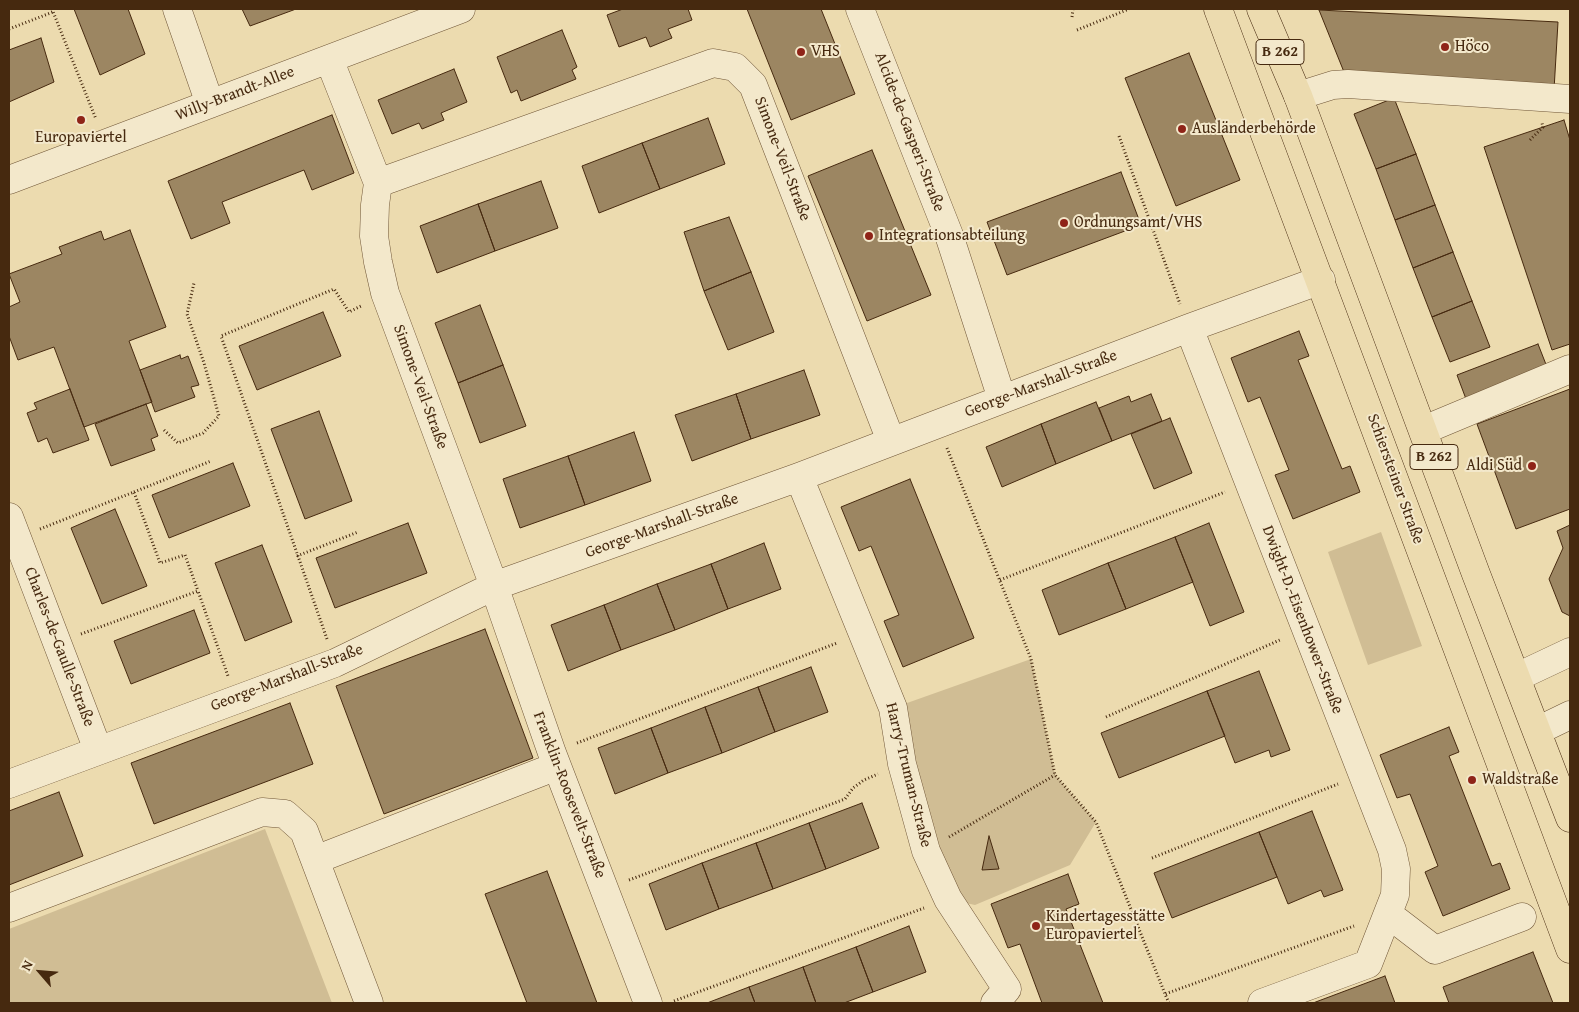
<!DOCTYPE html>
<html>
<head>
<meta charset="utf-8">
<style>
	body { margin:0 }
	#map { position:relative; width:1579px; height:1012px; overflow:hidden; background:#ecdbaf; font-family:"Gentium Book Plus",serif }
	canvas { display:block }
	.frame { position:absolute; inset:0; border:10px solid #46290f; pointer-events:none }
	.north { position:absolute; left:15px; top:947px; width:50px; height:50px; -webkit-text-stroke:4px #f3e8cb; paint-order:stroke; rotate:297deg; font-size:14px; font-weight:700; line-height:20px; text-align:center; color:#46290f }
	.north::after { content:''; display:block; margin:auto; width:18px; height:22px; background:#46290f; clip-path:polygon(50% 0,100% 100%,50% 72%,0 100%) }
</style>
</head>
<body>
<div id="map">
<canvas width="1579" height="1012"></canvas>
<div class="frame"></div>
<div class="north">N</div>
</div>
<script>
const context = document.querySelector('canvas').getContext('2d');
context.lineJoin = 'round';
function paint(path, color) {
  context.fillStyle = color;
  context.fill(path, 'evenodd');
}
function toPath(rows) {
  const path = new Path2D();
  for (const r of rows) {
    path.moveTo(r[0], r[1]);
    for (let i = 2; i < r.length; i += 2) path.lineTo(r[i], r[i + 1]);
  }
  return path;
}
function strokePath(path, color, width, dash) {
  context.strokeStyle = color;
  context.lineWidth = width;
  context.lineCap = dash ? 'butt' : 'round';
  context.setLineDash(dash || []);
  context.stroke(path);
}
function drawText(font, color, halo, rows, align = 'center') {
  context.font = font + ' "Gentium Book Plus",serif';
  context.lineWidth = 4;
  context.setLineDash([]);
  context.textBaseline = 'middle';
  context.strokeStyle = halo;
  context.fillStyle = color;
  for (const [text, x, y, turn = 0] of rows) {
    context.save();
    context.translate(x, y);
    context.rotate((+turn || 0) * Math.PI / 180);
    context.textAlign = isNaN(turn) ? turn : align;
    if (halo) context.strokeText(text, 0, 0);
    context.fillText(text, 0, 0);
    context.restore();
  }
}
paint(toPath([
	[1381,532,1422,646,1368,665,1328,552],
	[1031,659,1055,775,1096,822,1070,865,975,905,948,899,893,708],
	[265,829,332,1003,9,1003,9,929]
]), '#d0bd94');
const building = toPath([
	[74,9,128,9,145,54,100,75,74,9],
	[242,9,296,9,250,26,242,9],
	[623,9,688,9,692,20,668,29,672,38,650,47,646,37,619,47,607,15,623,9],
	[747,9,821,9,855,94,791,120,747,9],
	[1319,10,1558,22,1554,90,1344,72,1319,10],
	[562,30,577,67,572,70,576,79,521,101,517,90,511,93,497,57,562,30],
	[41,38,54,82,9,102,9,50,41,38],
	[1189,53,1240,180,1176,206,1125,78,1189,53],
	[454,69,467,102,441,113,444,120,422,129,419,123,392,134,378,100,454,69],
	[1394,98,1416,154,1376,169,1354,114,1394,98],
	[332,115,354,173,312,190,304,170,222,202,230,223,191,239,168,181,332,115],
	[708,118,725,164,660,189,642,143,708,118],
	[1564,120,1570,140,1570,344,1552,350,1484,147,1564,120],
	[642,143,660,189,599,213,582,166,642,143],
	[872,150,931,295,867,321,808,176,872,150],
	[1416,154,1435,205,1395,220,1376,169,1416,154],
	[1121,172,1141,225,1007,275,987,222,1121,172],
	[541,181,558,228,495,251,478,204,541,181],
	[478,204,495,251,437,273,420,226,478,204],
	[1435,205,1453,252,1413,268,1395,220,1435,205],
	[729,217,751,272,704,291,684,232,729,217],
	[130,230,166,327,129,341,152,402,84,427,54,347,18,360,9,336,9,307,20,302,9,274,62,254,59,247,101,231,104,240,130,230],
	[1453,252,1472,301,1432,317,1413,268,1453,252],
	[751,272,774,332,728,350,704,291,751,272],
	[1472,301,1490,347,1450,362,1432,317,1472,301],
	[480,305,503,365,458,383,435,323,480,305],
	[323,312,341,356,257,390,239,346,323,312],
	[1299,331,1309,356,1298,360,1342,469,1350,466,1360,492,1293,519,1275,475,1289,470,1260,397,1248,402,1231,358,1299,331],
	[1538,344,1547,367,1466,399,1457,375,1538,344],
	[180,355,181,359,188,356,199,385,191,387,195,397,155,412,140,370,180,355],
	[503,365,526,426,480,443,458,383,503,365],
	[804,370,820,415,751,439,736,394,804,370],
	[70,389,89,440,53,453,47,438,38,442,27,413,37,409,34,403,70,389],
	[1570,389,1570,509,1516,529,1477,424,1570,389],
	[736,394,751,439,692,461,675,415,736,394],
	[1151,394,1162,421,1112,441,1099,408,1129,396,1131,402,1151,394],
	[1096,402,1112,441,1056,464,1041,424,1096,402],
	[146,404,158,436,151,439,155,450,111,466,95,424,146,404],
	[319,411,352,501,305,519,271,429,319,411],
	[1170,418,1192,473,1154,489,1131,434,1170,418],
	[1041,424,1056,464,1002,487,986,447,1041,424],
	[634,432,651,481,585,505,568,456,634,432],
	[568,456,585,505,520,528,503,479,568,456],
	[233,463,250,506,169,538,152,495,233,463],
	[910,479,974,638,903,667,884,621,899,615,871,546,859,551,841,507,910,479],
	[115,509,147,586,102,604,71,528,115,509],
	[408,523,427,573,335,608,316,558,408,523],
	[1209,523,1244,612,1210,626,1175,537,1209,523],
	[1570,525,1570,616,1562,612,1549,579,1563,548,1557,531,1570,525],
	[1175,537,1193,582,1126,609,1108,563,1175,537],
	[764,543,781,589,728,609,711,564,764,543],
	[262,545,292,622,245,641,215,563,262,545],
	[1108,563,1126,609,1059,635,1042,590,1108,563],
	[711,564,728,609,675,630,657,584,711,564],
	[657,584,675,630,621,650,604,605,657,584],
	[604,605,621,650,568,671,551,625,604,605],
	[194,610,210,653,131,684,114,641,194,610],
	[485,629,533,758,384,814,336,686,485,629],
	[811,667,828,712,775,732,758,687,811,667],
	[1259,671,1290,750,1271,757,1269,750,1235,763,1207,691,1259,671],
	[758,687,775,732,722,753,705,707,758,687],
	[1207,691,1225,736,1119,778,1101,733,1207,691],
	[290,703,313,764,154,824,131,763,290,703],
	[705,707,722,753,668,773,651,728,705,707],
	[1449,727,1459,752,1449,756,1492,866,1500,863,1510,889,1443,916,1425,872,1438,866,1410,794,1397,798,1380,755,1449,727],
	[651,728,668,773,615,794,598,748,651,728],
	[59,792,83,856,9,885,9,811,59,792],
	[862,803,879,848,826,869,809,823,862,803],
	[1312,811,1343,890,1324,897,1321,890,1288,904,1259,832,1312,811],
	[809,823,826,869,773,889,756,843,809,823],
	[1259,832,1277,877,1172,918,1154,873,1259,832],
	[989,836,999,869,982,870,989,836],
	[756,843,773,889,719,909,702,863,756,843],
	[702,863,719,909,666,930,649,884,702,863],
	[547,871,597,1003,527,1003,485,894,547,871],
	[1068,874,1079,904,1066,909,1103,1003,1042,1003,1020,944,1008,948,991,904,1068,874],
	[909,926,926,972,873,992,856,947,909,926],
	[856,947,873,992,844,1003,816,1003,803,967,856,947],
	[1533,952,1553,1003,1449,1003,1443,987,1533,952],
	[803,967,816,1003,755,1003,749,987,803,967],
	[1385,976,1395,1003,1313,1003,1385,976],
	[749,987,755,1003,707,1003,749,987]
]);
paint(building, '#9c8662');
strokePath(building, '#46290f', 1);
const minor = toPath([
	[177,9,210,104],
	[860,9,949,235,1002,399],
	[329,59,378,183,375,205,374,236,378,262,385,293,494,586,552,753,648,1003],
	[1298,96,1333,85,1348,84,1570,99],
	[9,180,461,9],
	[378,183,713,63,735,67,753,85,891,441],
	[1189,328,1392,850,1396,869,1395,895,1368,964,1262,1003],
	[1424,430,1570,369],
	[799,477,893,708,902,764,926,851,948,899,1007,989,995,1003],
	[9,517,98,750],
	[1517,677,1570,652],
	[1537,731,1570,715],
	[9,784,335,663,494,586,799,477,1189,328,1321,280],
	[315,860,557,766],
	[9,908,262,812,285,814,304,831,369,1003],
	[1388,914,1435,950,1522,917]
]);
const major = toPath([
	[1218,9,1570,949],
	[1261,9,1298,96,1476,574,1570,818]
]);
strokePath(minor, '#705637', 29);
strokePath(major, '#46290f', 29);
strokePath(toPath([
	[52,9,96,119],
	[1072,17,1073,9],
	[9,29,53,12],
	[1077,30,1129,9],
	[1119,136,1180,304],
	[1530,140,1543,127,1542,123],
	[164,430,178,443,203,433,219,416,204,363,187,314,194,283],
	[947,448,1031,659,1055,775,1096,822,1165,994],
	[134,492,211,461],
	[40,529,134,492,160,563,185,555,198,591],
	[297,556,358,532],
	[1000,580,1225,492],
	[81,634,198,591,228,676],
	[327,639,221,336,334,289,349,312,361,306],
	[1106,717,1282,639],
	[577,743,837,643],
	[949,837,1055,775],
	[1152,858,1338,784],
	[629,880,845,799,853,788,864,780,878,774],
	[674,1001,924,908],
	[1169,1003,1165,994,1354,926]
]), '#46290f', 3, [1, 2.5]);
strokePath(minor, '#f3e8cb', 28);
strokePath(major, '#ecdbaf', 28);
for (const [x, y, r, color] of [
	[1445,47,5,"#8f2418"],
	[801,52,5,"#8f2418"],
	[81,120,5,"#8f2418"],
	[1182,129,5,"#8f2418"],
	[1064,223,5,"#8f2418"],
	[869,236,5,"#8f2418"],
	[1532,466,5,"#8f2418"],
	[1472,780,5,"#8f2418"],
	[1036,926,5,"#8f2418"]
]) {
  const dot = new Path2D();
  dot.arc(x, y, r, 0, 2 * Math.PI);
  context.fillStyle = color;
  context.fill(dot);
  strokePath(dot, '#f3e8cb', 2);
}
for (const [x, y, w] of [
	[1280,52,48],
	[1434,457,48]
]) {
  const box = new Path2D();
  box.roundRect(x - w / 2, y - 12.5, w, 25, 4);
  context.fillStyle = '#f3e8cb';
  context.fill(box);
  strokePath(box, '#46290f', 1);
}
drawText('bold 15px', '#46290f', null, [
	["B 262",1280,52],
	["B 262",1434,457]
]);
drawText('16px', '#46290f', '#f3e8cb', [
	["Höco",1455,47],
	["VHS",811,52],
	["Ausländerbehörde",1192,129],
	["Europaviertel",81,138,"center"],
	["Ordnungsamt/VHS",1074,223],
	["Integrationsabteilung",879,236],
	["Aldi Süd",1522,466,"right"],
	["Waldstraße",1482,780],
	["Kindertagesstätte",1046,917],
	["Europaviertel",1046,935]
], 'left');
drawText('16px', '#46290f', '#f3e8cb', [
	["Willy-Brandt-Allee",235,94,-21],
	["Alcide-de-Gasperi-Straße",909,132,69],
	["Simone-Veil-Straße",782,159,69],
	["George-Marshall-Straße",1041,384,-21],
	["Simone-Veil-Straße",420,387,70],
	["Schiersteiner Straße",1395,479,70],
	["George-Marshall-Straße",662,526,-20],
	["Dwight-D.-Eisenhower-Straße",1302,620,69],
	["Charles-de-Gaulle-Straße",59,647,69],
	["George-Marshall-Straße",287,678,-21],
	["Harry-Truman-Straße",908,775,76],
	["Franklin-Roosevelt-Straße",569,795,69]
]);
</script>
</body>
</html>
